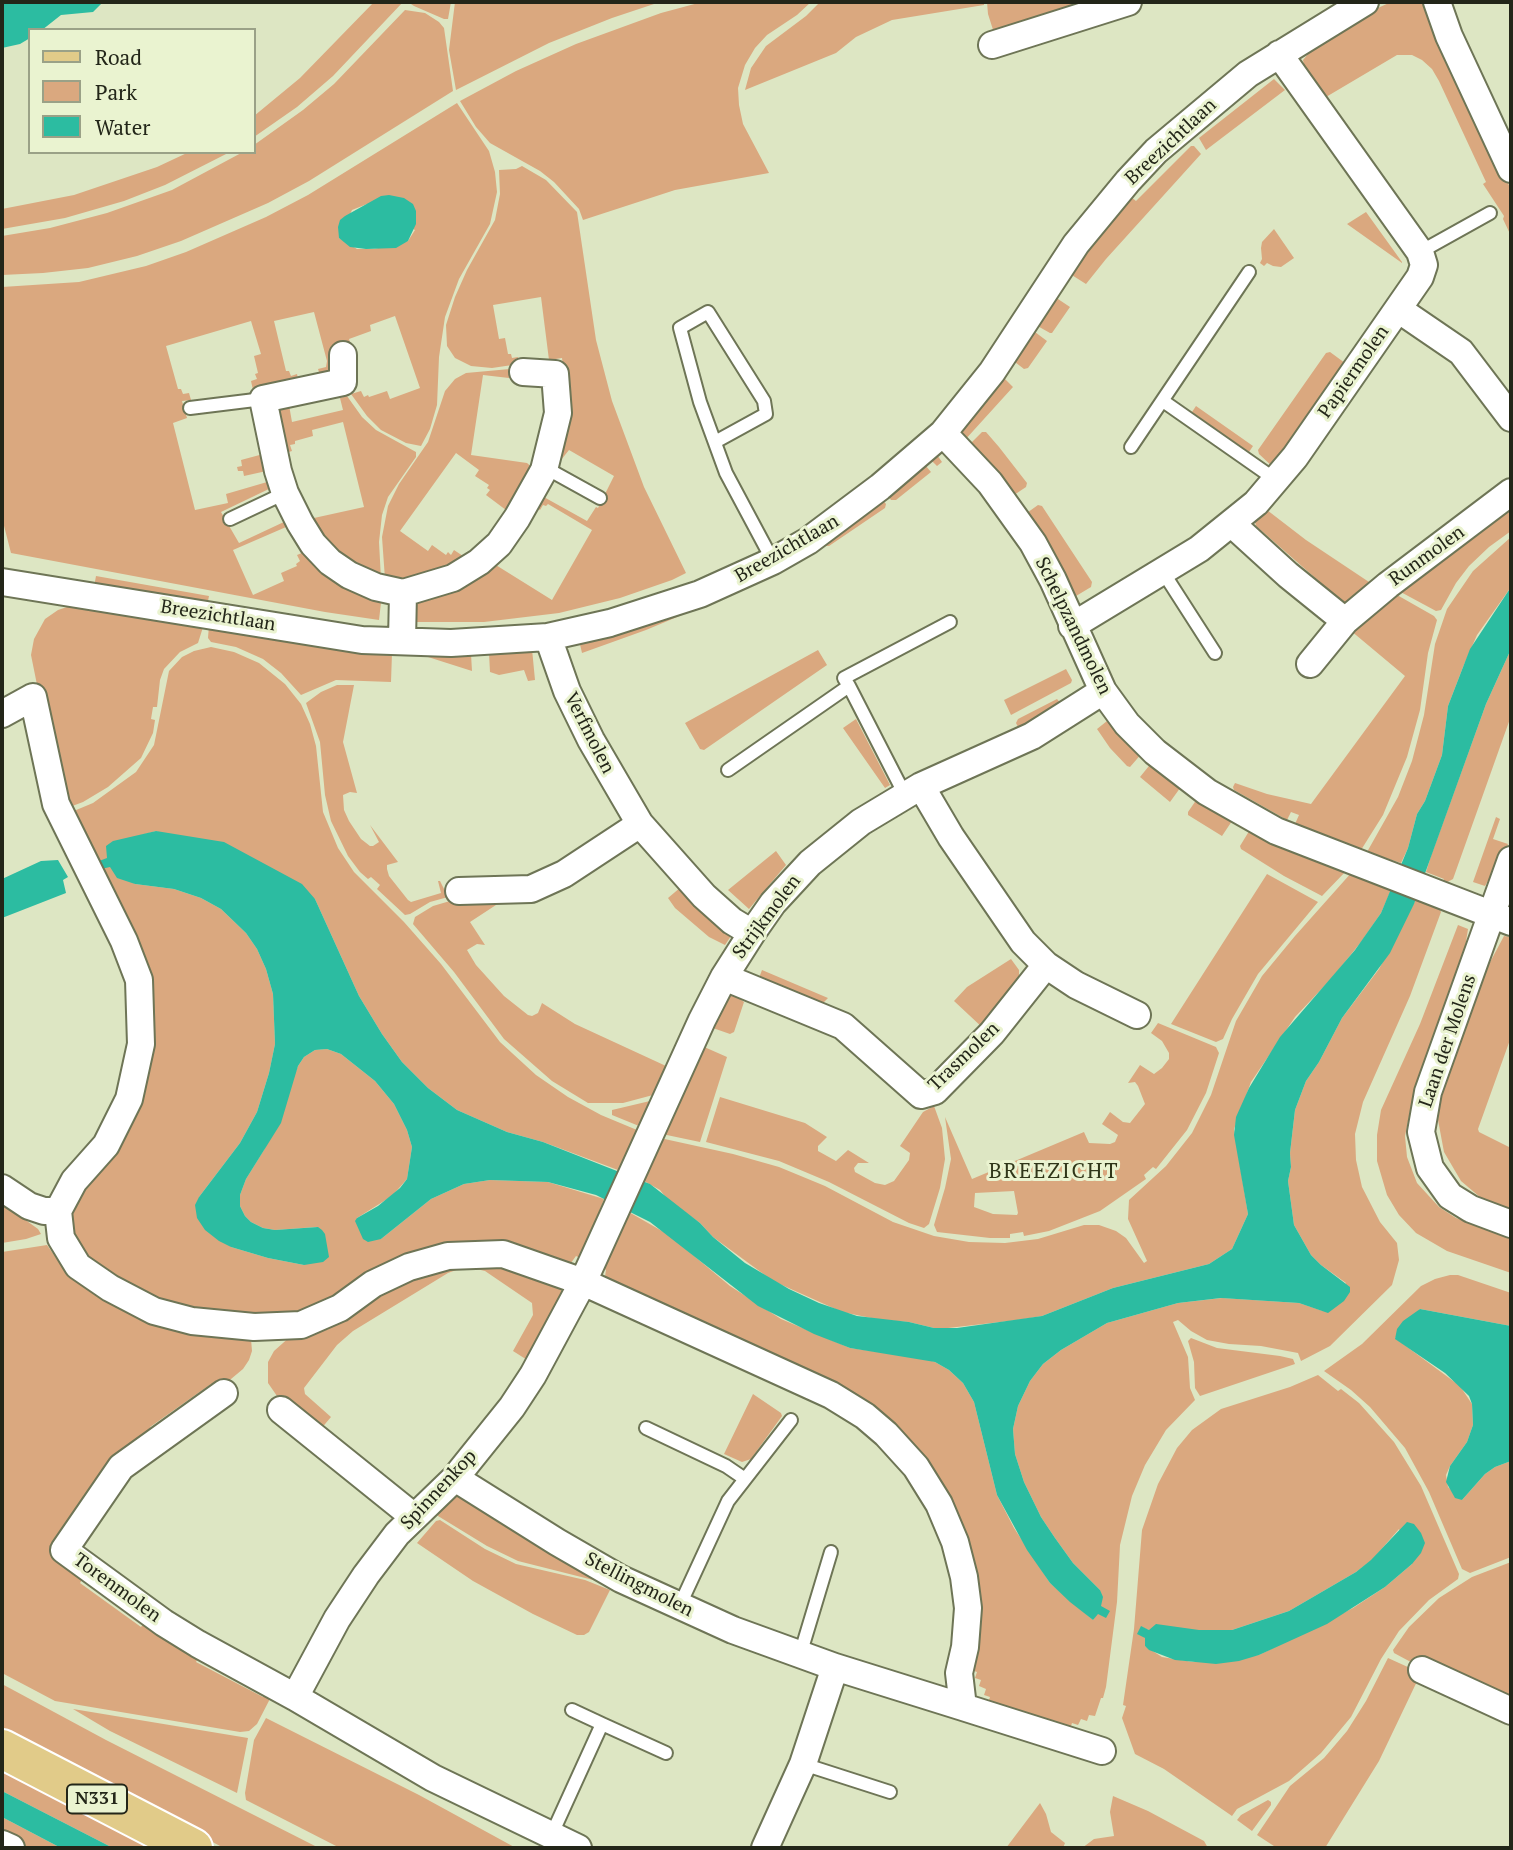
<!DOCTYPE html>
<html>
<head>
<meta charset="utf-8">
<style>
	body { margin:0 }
	#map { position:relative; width:1513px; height:1850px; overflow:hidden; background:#dde6c3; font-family:"PT Serif",serif }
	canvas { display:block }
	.frame { position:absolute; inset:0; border:4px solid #232619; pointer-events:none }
	.legend { position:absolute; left:28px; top:28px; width:228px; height:126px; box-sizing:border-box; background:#eaf3d0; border:2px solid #9aa187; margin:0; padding:9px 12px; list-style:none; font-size:21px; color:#232619 }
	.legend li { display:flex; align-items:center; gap:14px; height:35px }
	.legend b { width:35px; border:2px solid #9aa187 }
</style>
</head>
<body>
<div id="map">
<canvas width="1513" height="1850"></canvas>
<div class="frame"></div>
<ul class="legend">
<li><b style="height:9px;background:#e1cb89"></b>Road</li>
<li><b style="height:19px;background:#daa87f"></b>Park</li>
<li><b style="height:19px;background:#2cbca1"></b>Water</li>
</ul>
</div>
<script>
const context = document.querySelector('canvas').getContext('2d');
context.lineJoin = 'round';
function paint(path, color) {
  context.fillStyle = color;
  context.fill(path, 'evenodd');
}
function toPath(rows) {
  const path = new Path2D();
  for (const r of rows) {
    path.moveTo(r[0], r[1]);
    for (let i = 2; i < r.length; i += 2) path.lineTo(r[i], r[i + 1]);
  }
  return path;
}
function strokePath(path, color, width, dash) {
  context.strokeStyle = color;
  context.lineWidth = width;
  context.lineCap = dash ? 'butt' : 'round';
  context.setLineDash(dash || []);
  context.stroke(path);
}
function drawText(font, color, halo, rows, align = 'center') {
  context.font = font + ' "PT Serif",serif';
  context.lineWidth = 6;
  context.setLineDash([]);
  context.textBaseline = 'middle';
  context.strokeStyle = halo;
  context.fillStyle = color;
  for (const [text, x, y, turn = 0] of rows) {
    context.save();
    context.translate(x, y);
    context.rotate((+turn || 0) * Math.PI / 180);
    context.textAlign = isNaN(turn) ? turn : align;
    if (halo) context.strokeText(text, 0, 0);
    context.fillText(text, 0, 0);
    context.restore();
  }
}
paint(toPath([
	[374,2,403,2,333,76,297,107,254,137,254,116,300,78],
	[412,2,451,2,448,19,444,19,414,6,411,4],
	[455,2,660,2,612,18,549,43,456,90,449,50],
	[702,2,811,2,797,15,767,35,755,48,745,65,738,88,739,105,743,124,769,173,675,190,583,220,579,209,554,182,540,171,490,143,476,127,460,101,516,71,576,44,661,13],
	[820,2,984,2,984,5,892,20,856,37,836,53,745,90,751,68,766,46,806,16],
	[987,2,1103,2,995,36,988,14],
	[1391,2,1423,2,1430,7,1511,190,1511,236,1503,219,1504,216,1483,184,1486,182,1439,81,1432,69,1422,60,1412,55,1397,55,1326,97,1304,65,1303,60,1308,54,1304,48,1356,18],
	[405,10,425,13,439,22,444,28,453,91,309,181,268,203,181,241,137,256,88,268,43,273,2,275,2,236,50,228,107,213,172,190,243,152,254,152,254,145,303,110,334,84],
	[1274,79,1285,90,1206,150,1199,138],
	[457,103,489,151,495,172,497,192,490,224,459,279,445,317,439,357,437,405,430,429,421,446,406,443,381,430,367,416,351,394,361,391,364,397,368,395,369,397,387,391,390,399,420,388,395,316,370,325,371,331,349,339,352,349,347,350,343,340,335,343,334,375,321,378,318,369,326,367,327,361,314,312,274,321,286,371,289,371,291,376,297,374,299,383,253,390,251,381,257,379,255,374,258,373,254,356,261,354,251,321,166,346,178,389,181,389,183,394,189,393,191,400,182,401,187,418,173,423,195,510,228,503,226,494,274,480,273,487,221,512,239,543,286,521,293,524,233,550,253,595,284,581,281,573,297,566,296,564,300,561,297,555,309,550,382,594,379,620,325,612,11,553,2,518,2,287,79,282,146,266,186,252,266,217,308,195],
	[367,204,415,230,408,241,374,249,357,249,339,238,352,210],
	[1191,146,1194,146,1201,154,1106,259,1086,284,1067,272,1131,197,1136,201],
	[189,152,230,152,165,185,124,201,65,218,2,229,2,209,74,195,157,167],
	[522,166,546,180,577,212,596,340,612,401,644,487,686,573,672,580,620,598,559,613,484,622,411,622,412,604,491,562,552,600,592,530,548,504,546,506,543,505,540,510,532,505,542,496,587,521,596,507,598,508,614,476,569,450,557,465,564,375,562,358,549,360,541,297,493,305,499,339,505,338,508,354,511,354,512,358,518,357,519,364,492,368,471,366,455,358,447,346,446,325,455,297,467,270,495,220,500,194,499,170,516,169],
	[1366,212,1402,262,1402,263,1347,224],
	[1274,229,1294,258,1281,267,1273,266,1267,263,1264,266,1260,263,1262,259,1261,248,1262,242],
	[1052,295,1070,307,1052,333,1050,333,1034,324],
	[1031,329,1047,341,1028,368,1024,369,1011,359],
	[1330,352,1349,366,1275,469,1259,454,1258,450,1326,353],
	[510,369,509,378,483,375,471,455,527,463,534,469,510,513,486,495,490,490,487,488,489,485,475,476,479,470,456,453,400,531,428,551,432,545,446,555,448,552,451,555,454,550,469,560,419,580,385,579,382,537,388,506,399,484,428,442,445,391,455,379,466,373],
	[1000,374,1013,387,964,441,961,431],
	[347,396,362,417,376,430,416,452,416,457,388,497,382,515,379,542,381,579,347,565,308,521,314,518,364,507,343,422,312,430,313,436,295,441,295,444,290,445,292,451,282,454,278,407,289,405,292,422,343,410,340,398],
	[1196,406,1253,446,1249,452,1192,412],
	[982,432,986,432,999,447,1027,483,1026,487,1011,497,968,446],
	[935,452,942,462,937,466,930,459,925,465,931,472,896,500,891,500,887,494],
	[267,453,271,470,244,476,243,471,238,471,237,467,242,466,241,460],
	[881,498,886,504,885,508,829,546,825,546,823,541],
	[1511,500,1511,531,1489,547,1469,566,1456,583,1441,610,1436,611,1397,590],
	[1038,505,1042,506,1092,582,1091,587,1071,599,1024,515],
	[1267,510,1306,540,1372,584,1345,604,1256,526,1255,522],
	[1511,537,1511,587,1477,635,1463,667,1448,706,1442,755,1425,801,1417,814,1408,848,1401,863,1367,852,1398,797,1412,761,1424,715,1435,644,1447,609,1473,571],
	[96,576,209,596,207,606,94,587],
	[1390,591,1434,616,1437,620,1428,653,1420,710,1407,757,1383,815,1361,850,1295,824,1299,815,1291,812,1287,820,1234,790,1233,787,1235,783,1267,794,1311,804,1405,676,1350,630],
	[700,604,701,607,646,630,582,653,579,640],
	[73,605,204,624,198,643,180,652,164,669,160,680,157,707,153,707,151,719,155,720,153,733,141,758,108,787,83,802,67,808,54,769,31,655,34,639,45,619,58,610],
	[209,625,392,653,391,682,336,680,301,695,281,673,263,659,236,647,211,642,208,638],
	[211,647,234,652,259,663,285,684,301,704,310,724,316,746,323,812,338,848,354,872,404,922,441,964,500,1042,536,1075,568,1097,601,1115,637,1130,618,1170,543,1142,507,1132,457,1110,428,1088,402,1062,382,1034,359,996,315,899,156,831,142,835,110,866,135,884,174,889,201,898,221,909,246,933,257,949,266,969,273,994,275,1044,269,1073,257,1112,240,1143,199,1197,231,1247,268,1258,304,1265,317,1227,275,1230,263,1228,251,1222,245,1216,240,1206,240,1195,246,1179,264,1150,298,1066,304,1057,315,1050,327,1049,341,1054,375,1081,394,1104,407,1130,412,1147,407,1179,392,1196,357,1218,381,1239,431,1199,464,1184,490,1180,548,1182,604,1199,599,1212,606,1216,582,1259,576,1256,568,1267,506,1247,321,1307,294,1313,263,1313,205,1310,154,1298,98,1271,74,1245,71,1216,151,1038,69,813,93,803,136,772,154,745,169,671,182,657,194,651],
	[532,649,535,680,528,681,524,670,499,675,490,672,489,653],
	[1511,649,1511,716,1453,879,1440,886,1444,879,1426,872,1431,856,1486,704],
	[818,650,827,665,704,750,700,749,685,723],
	[428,654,471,654,472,671,428,657],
	[1066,669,1072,680,1071,683,1011,715,1004,700],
	[337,685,354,685,343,742,357,793,350,792,343,795,344,810,349,821,361,839,370,846,373,846,379,842,370,825,398,862,387,865,387,869,389,876,408,900,411,902,441,893,438,881,440,881,448,897,430,902,410,914,405,915,377,889,380,885,371,877,368,879,360,872,348,856,331,821,325,795,320,742,306,703,321,692],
	[1057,699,1064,707,1020,731,1016,723,1018,719],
	[1112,717,1143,752,1130,767,1127,766,1110,748,1097,729],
	[856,719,890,785,885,788,843,728],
	[1153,761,1183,784,1170,802,1140,777],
	[1199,796,1234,818,1222,836,1188,815,1188,812],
	[1496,817,1500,819,1493,839,1508,844,1485,886,1473,882],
	[1251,828,1347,870,1322,896,1284,876,1241,849,1240,846],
	[776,851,786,865,749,909,728,890],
	[1352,872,1391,890,1381,913,1361,942,1332,978,1295,1017,1251,1082,1234,1129,1248,1214,1232,1249,1209,1264,1113,1288,1042,1316,1018,1320,948,1328,934,1328,909,1322,881,1320,842,1312,773,1281,713,1237,700,1223,668,1200,660,1190,644,1181,660,1138,733,1154,779,1167,825,1186,893,1222,934,1236,969,1242,1005,1243,1038,1239,1084,1225,1099,1225,1116,1231,1126,1238,1144,1263,1147,1261,1128,1219,1129,1200,1166,1166,1192,1133,1211,1095,1236,1021,1262,976,1295,936],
	[1267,874,1318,902,1258,974,1232,1019,1223,1039,1216,1042,1171,1024],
	[681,887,733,933,725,945,709,937,675,908,668,898],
	[489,898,496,905,470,922,485,945,477,944,467,950,476,965,504,996,528,1015,532,1016,538,1013,542,1003,575,1024,666,1066,653,1095,623,1103,588,1103,552,1081,504,1039,454,972,413,924,415,917,433,906,450,901],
	[1416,899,1437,904,1441,912,1410,996,1363,1102,1355,1134,1356,1160,1362,1187,1380,1222,1397,1243,1399,1260,1392,1285,1330,1346,1301,1361,1298,1353,1261,1346,1229,1344,1207,1340,1191,1331,1178,1320,1173,1322,1188,1357,1190,1388,1195,1400,1166,1430,1145,1465,1132,1496,1120,1545,1117,1602,1106,1687,1103,1698,1101,1698,1095,1716,1089,1715,1087,1721,1081,1719,1078,1725,1072,1723,1070,1729,988,1703,990,1697,984,1695,986,1689,979,1686,981,1680,975,1678,977,1672,971,1670,976,1651,922,1459,604,1283,606,1270,603,1268,627,1211,669,1235,730,1286,781,1319,850,1348,922,1358,935,1362,949,1370,963,1383,974,1402,997,1495,1014,1528,1050,1583,1093,1620,1101,1606,1100,1590,1073,1563,1055,1538,1041,1517,1024,1482,1015,1454,1013,1429,1018,1406,1030,1381,1043,1364,1061,1350,1107,1323,1178,1303,1222,1298,1299,1303,1323,1311,1346,1283,1321,1265,1311,1255,1294,1225,1288,1181,1291,1167,1290,1153,1295,1110,1306,1081,1319,1062,1342,1018,1379,969],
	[1458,925,1468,929,1463,961,1411,1106,1405,1136,1407,1157,1417,1183,1439,1207,1456,1218,1511,1238,1511,1273,1447,1251,1416,1233,1399,1215,1387,1195,1377,1161,1377,1135,1381,1110,1420,1024],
	[1504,936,1511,937,1511,1037,1478,1129,1479,1132,1511,1148,1511,1213,1487,1203,1461,1181,1444,1152,1438,1120,1441,1094,1476,997,1488,966],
	[1011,959,1019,970,1019,979,984,1029,954,1001,967,987],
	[762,970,828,998,822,1004,759,978],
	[728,990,744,1002,734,1032,730,1034,710,1027],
	[1158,1023,1216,1047,1219,1053,1206,1093,1187,1130,1156,1169,1153,1167,1144,1175,1146,1179,1100,1211,1049,1231,1024,1236,1023,1232,1010,1234,1010,1238,990,1238,937,1232,934,1225,945,1188,951,1159,945,1117,972,1179,1084,1132,1089,1143,1110,1144,1115,1142,1118,1135,1102,1124,1110,1112,1123,1122,1130,1123,1145,1104,1138,1086,1135,1082,1128,1083,1140,1065,1154,1074,1162,1068,1169,1059,1169,1053,1162,1041,1151,1033],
	[1014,1191,1018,1213,1017,1215,993,1214,974,1207,975,1193],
	[702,1046,727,1057,700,1142,662,1134],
	[720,1097,805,1123,827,1137,818,1146,818,1151,836,1161,848,1150,869,1163,858,1163,854,1168,855,1172,875,1183,885,1185,894,1181,909,1160,910,1153,900,1146,923,1112,934,1106,942,1128,945,1159,940,1188,929,1224,924,1228,909,1223,829,1182,779,1161,706,1142],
	[650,1101,639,1126,612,1115,612,1110],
	[2,1203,38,1229,41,1234,26,1239,2,1243],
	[47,1245,59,1262,87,1285,251,1339,252,1351,249,1360,243,1369,219,1389,211,1384,150,1427,153,1432,57,1545,83,1578,80,1583,141,1627,144,1623,199,1656,196,1662,263,1697,266,1692,273,1693,257,1724,249,1731,240,1732,55,1701,2,1673,2,1252],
	[496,1265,559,1284,565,1304,532,1363,513,1351,533,1315,532,1303,485,1271,472,1268,459,1269,448,1273,353,1331,337,1345,304,1388,305,1394,331,1417,320,1430,277,1396,268,1383,268,1362,274,1351,292,1335,316,1333,329,1329,362,1303,424,1271],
	[1450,1275,1458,1275,1511,1293,1511,1326,1420,1309,1395,1338,1460,1386,1472,1404,1473,1425,1467,1442,1450,1466,1446,1475,1448,1487,1462,1500,1485,1474,1495,1467,1511,1461,1511,1557,1470,1573,1462,1569,1429,1492,1405,1448,1370,1407,1351,1390,1324,1371,1362,1344,1421,1286,1435,1279],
	[1191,1338,1217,1348,1280,1356,1293,1359,1295,1364,1200,1396,1195,1388,1194,1362,1188,1341],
	[1318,1375,1338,1391,1341,1389,1359,1403,1394,1442,1421,1486,1459,1574,1458,1579,1429,1600,1399,1631,1381,1659,1351,1717,1321,1753,1289,1781,1237,1809,1232,1816,1164,1769,1135,1754,1122,1718,1126,1706,1123,1705,1134,1629,1142,1530,1158,1484,1177,1448,1192,1430,1221,1409,1290,1387],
	[1399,1529,1412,1564,1385,1587,1353,1608,1259,1655,1193,1662,1162,1657,1145,1646,1145,1638,1141,1627,1149,1630,1232,1630,1289,1611,1356,1572,1372,1560],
	[753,1394,781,1413,782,1416,751,1459,742,1462,724,1454],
	[457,1492,605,1583,518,1561,487,1546,438,1516,436,1513],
	[440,1520,485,1549,516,1564,585,1580,610,1590,589,1632,584,1635,577,1635,533,1614,473,1581,417,1543,436,1521],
	[1511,1562,1511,1696,1430,1659,1422,1668,1394,1653,1393,1650,1409,1627,1439,1598,1472,1577],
	[1388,1658,1421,1673,1379,1761,1325,1848,1277,1848,1257,1835,1290,1786,1324,1758,1347,1731,1366,1701],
	[2,1684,106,1740,319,1848,224,1848,2,1733],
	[73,1709,248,1738,237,1793,110,1731],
	[266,1718,419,1795,516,1848,340,1848,246,1800,245,1793,254,1740],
	[2,1765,163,1848,113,1848,2,1791],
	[1113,1796,1148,1811,1204,1841,1208,1848,1082,1848,1094,1839,1114,1836,1110,1812],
	[1268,1800,1271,1802,1271,1805,1252,1831,1237,1820,1241,1815],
	[1040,1803,1046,1814,1051,1832,1065,1843,1063,1848,1006,1848],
	[2,1817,61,1848,25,1848,2,1836]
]), '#daa87f');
paint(toPath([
	[2,2,143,2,103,2,93,12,61,15,42,30,30,30,30,38,20,44,2,48],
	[389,195,404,198,413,204,416,211,416,224,408,241,396,248,366,249,350,247,339,238,338,227,340,220,345,216,381,196],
	[1511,587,1511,649,1486,704,1414,904,1390,953,1342,1018,1319,1062,1306,1081,1295,1110,1290,1153,1291,1167,1288,1181,1294,1225,1311,1255,1321,1265,1350,1287,1350,1292,1344,1301,1328,1313,1299,1303,1221,1298,1178,1303,1107,1323,1061,1350,1043,1364,1030,1381,1018,1406,1013,1429,1015,1454,1024,1482,1041,1517,1055,1538,1073,1563,1100,1590,1103,1597,1101,1606,1110,1611,1106,1618,1098,1614,1093,1620,1070,1602,1050,1583,1027,1550,997,1495,974,1402,963,1383,949,1370,935,1362,850,1348,814,1334,758,1306,650,1222,596,1195,548,1182,490,1180,464,1184,431,1199,381,1239,368,1242,363,1239,355,1221,357,1218,378,1206,400,1188,407,1179,412,1147,407,1130,394,1104,375,1081,341,1054,327,1049,315,1050,304,1057,298,1066,281,1123,246,1179,240,1195,240,1206,245,1216,251,1222,263,1228,275,1230,318,1227,322,1230,325,1234,329,1257,323,1262,304,1265,268,1258,231,1247,219,1241,205,1230,197,1218,195,1205,199,1197,240,1143,257,1112,269,1073,275,1044,273,994,266,969,257,949,246,933,221,909,201,898,174,889,135,884,117,878,110,867,101,869,99,861,107,858,106,846,113,841,156,831,224,842,302,884,315,899,359,996,382,1034,402,1062,428,1088,457,1110,507,1132,543,1142,650,1184,700,1223,713,1237,745,1263,789,1289,819,1303,857,1316,909,1322,934,1328,957,1328,1042,1316,1113,1288,1209,1264,1232,1249,1248,1214,1234,1135,1236,1117,1249,1088,1280,1037,1355,950,1381,913,1408,848,1417,814,1425,801,1442,755,1448,706,1470,649],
	[58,860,68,877,63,880,66,893,2,918,2,879,41,861],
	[1420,1309,1511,1326,1511,1461,1495,1467,1485,1474,1462,1500,1455,1498,1446,1482,1450,1466,1467,1442,1473,1425,1472,1404,1469,1396,1445,1373,1395,1339,1397,1329,1403,1321],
	[1407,1522,1414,1524,1421,1533,1425,1543,1421,1553,1412,1564,1385,1587,1327,1624,1259,1655,1239,1661,1216,1664,1175,1660,1149,1650,1145,1646,1145,1638,1137,1634,1141,1626,1149,1630,1156,1624,1199,1630,1232,1630,1289,1611,1356,1572,1371,1560],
	[2,1791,113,1848,61,1848,2,1817]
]), '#2cbca1');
const service = toPath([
	[1420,252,1490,213],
	[1163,401,1276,480],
	[190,408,263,399],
	[715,442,766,414,764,401,708,312,680,328,700,402,726,473,773,561],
	[1131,447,1249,272],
	[544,467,600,498],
	[230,519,285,493],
	[1163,572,1215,653],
	[849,686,905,795],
	[728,770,849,686,844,678,950,622],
	[646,1428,726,1466,745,1479],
	[679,1607,728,1501,791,1420],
	[800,1655,831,1552],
	[572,1710,602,1724],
	[803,1764,890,1792],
	[551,1836,602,1724,666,1753]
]);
const minor = toPath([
	[1437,2,1449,36,1511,169],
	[992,45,1128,2],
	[1398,309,1461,352,1511,418],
	[343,355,343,382,263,399,278,471,285,493,300,523,313,544,330,562,349,575,376,587,403,593,453,578,479,562,499,544,517,518,544,470,558,413,555,374,523,372],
	[943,433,990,483,1033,543,1053,580,1103,691,1127,724,1155,752,1207,792,1276,831,1511,922],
	[1232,524,1288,575,1345,621,1388,585,1511,492],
	[2,582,362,640,451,643,548,637,610,623,700,594,773,561,808,541,880,487,943,433,992,372,1076,244,1128,181,1156,151,1248,74,1365,2],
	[1072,626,1199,549,1256,503,1295,457,1420,277,1424,265,1420,252,1279,54],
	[548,637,567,691,591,740,640,824,704,896,732,921,752,933],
	[402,641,403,593],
	[1310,664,1345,621],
	[2,714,33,697,56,804,124,941,139,980,141,1044,129,1099,106,1145,74,1181,58,1211,61,1238,78,1266,110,1288,154,1311,192,1321,254,1327,301,1325,340,1308,373,1284,409,1267,448,1256,503,1254,583,1282,831,1395,865,1416,886,1434,916,1467,939,1504,955,1542,964,1577,968,1608,965,1647,959,1673,963,1707,1102,1751],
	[921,786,951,837,1023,942,1046,965,1076,985,1137,1015],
	[1511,860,1428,1092,1421,1132,1430,1168,1450,1196,1471,1209,1511,1224],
	[459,891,531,889,564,874,640,824],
	[724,977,843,1026,921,1095,935,1091,992,1033,1046,965],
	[2,1188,29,1206,44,1211,58,1211],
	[224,1393,121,1467,64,1550,164,1623,198,1644,295,1697,433,1778,578,1848],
	[281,1410,414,1517],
	[455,1478,557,1542,621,1579,733,1630,835,1667,803,1764,765,1848],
	[835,1667,963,1707],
	[1422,1670,1511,1711],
	[295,1697,337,1619,366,1575,397,1534,455,1478,512,1407,533,1375,583,1282,702,1020,724,977,752,933,773,903,810,863,861,822,921,786,1032,736,1103,691],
	[2,1844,11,1848]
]);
const primary = toPath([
	[2,1749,193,1848]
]);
strokePath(service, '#6e7556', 16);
strokePath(minor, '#6e7556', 30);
strokePath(primary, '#fff', 42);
strokePath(service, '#fff', 12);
strokePath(minor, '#fff', 26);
strokePath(primary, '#e1cb89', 38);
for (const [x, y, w] of [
	[97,1799,60]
]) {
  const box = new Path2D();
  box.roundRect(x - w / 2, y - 14.5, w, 29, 5);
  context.fillStyle = '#eaf3d0';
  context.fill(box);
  strokePath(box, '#232619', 2);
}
drawText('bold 18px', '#232619', null, [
	["N331",97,1799]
]);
drawText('19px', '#232619', '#eaf3d0', [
	["Breezichtlaan",1171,142,-43],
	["Papiermolen",1354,372,-55],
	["Breezichtlaan",787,549,-30],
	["Runmolen",1427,556,-36],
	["Breezichtlaan",218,616,9],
	["Schelpzandmolen",1073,626,64],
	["Verfmolen",589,733,63],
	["Strijkmolen",767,917,-53],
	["Laan der Molens",1448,1041,-71],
	["Trasmolen",964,1057,-44],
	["Spinnenkop",439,1490,-47],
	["Stellingmolen",639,1585,27],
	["Torenmolen",117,1588,36]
]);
context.letterSpacing = '2px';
drawText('21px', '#303619', '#eaf3d0', [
	["BREEZICHT",1054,1172]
]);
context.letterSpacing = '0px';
</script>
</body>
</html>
